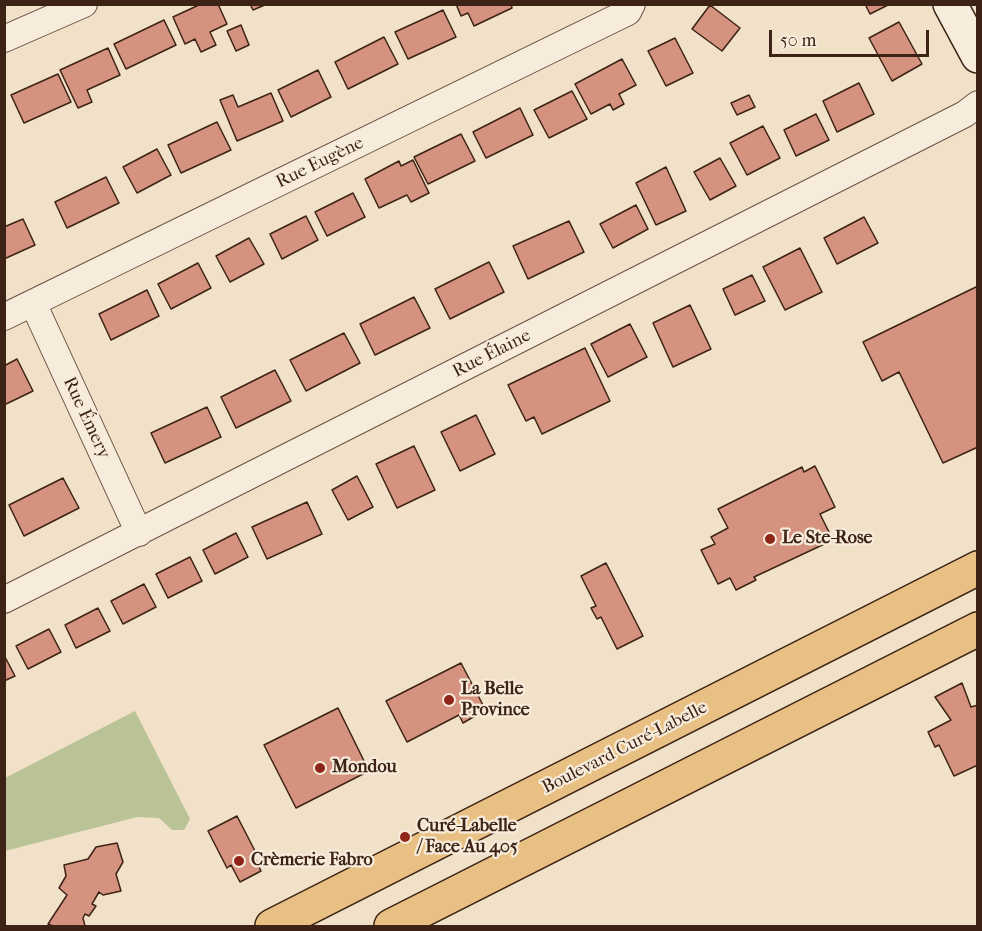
<!DOCTYPE html>
<html>
<head>
<meta charset="utf-8">
<style>
	body { margin:0 }
	#map { position:relative; width:982px; height:931px; overflow:hidden; background:#f2e1c9; font-family:"IM FELL French Canon",serif }
	canvas { display:block }
	.frame { position:absolute; inset:0; border:6px solid #3c2315; pointer-events:none }
	.scale { position:absolute; left:769px; top:30px; width:160px; height:27px; box-sizing:border-box; border:3px solid #3c2315; border-top:0; padding-left:8px; font-size:18px; line-height:21px; white-space:nowrap; color:#3c2315; -webkit-text-stroke:4px #f7ecdc; paint-order:stroke }
</style>
</head>
<body>
<div id="map">
<canvas width="982" height="931"></canvas>
<div class="frame"></div>
<div class="scale">50 m</div>
</div>
<script>
const context = document.querySelector('canvas').getContext('2d');
context.lineJoin = 'round';
function paint(path, color) {
  context.fillStyle = color;
  context.fill(path, 'evenodd');
}
function toPath(rows) {
  const path = new Path2D();
  for (const r of rows) {
    path.moveTo(r[0], r[1]);
    for (let i = 2; i < r.length; i += 2) path.lineTo(r[i], r[i + 1]);
  }
  return path;
}
function strokePath(path, color, width, dash) {
  context.strokeStyle = color;
  context.lineWidth = width;
  context.lineCap = dash ? 'butt' : 'round';
  context.setLineDash(dash || []);
  context.stroke(path);
}
function drawText(font, color, halo, rows, align = 'center') {
  context.font = font + ' "IM FELL French Canon",serif';
  context.lineWidth = 4.5;
  context.setLineDash([]);
  context.textBaseline = 'middle';
  context.strokeStyle = halo;
  context.fillStyle = color;
  for (const [text, x, y, turn = 0] of rows) {
    context.save();
    context.translate(x, y);
    context.rotate((+turn || 0) * Math.PI / 180);
    context.textAlign = isNaN(turn) ? turn : align;
    if (halo) context.strokeText(text, 0, 0);
    context.fillText(text, 0, 0);
    context.restore();
  }
}
paint(toPath([
	[135,711,190,819,184,830,172,830,159,818,137,817,5,851,5,778]
]), '#bac396');
const building = toPath([
	[201,4,218,4,227,24,210,32,216,45,201,52,195,39,185,44,173,17,201,4],
	[250,4,267,4,253,10,250,4],
	[456,4,511,4,512,8,474,26,468,13,461,16,456,4],
	[865,4,890,4,870,14,865,4],
	[710,5,740,28,722,51,692,29,710,5],
	[443,10,456,37,408,59,395,32,443,10],
	[164,20,176,45,126,69,114,44,164,20],
	[899,22,922,64,892,81,869,38,899,22],
	[241,25,249,45,236,51,227,31,241,25],
	[384,37,398,64,348,89,335,62,384,37],
	[675,38,693,73,666,86,648,51,675,38],
	[108,48,120,75,87,90,92,102,78,108,60,70,108,48],
	[622,59,636,85,619,94,624,104,613,110,610,104,591,114,575,84,622,59],
	[318,70,331,97,291,117,278,90,318,70],
	[58,74,71,102,24,123,11,95,58,74],
	[859,83,874,114,837,132,823,101,859,83],
	[572,91,587,119,549,138,534,110,572,91],
	[271,93,283,121,237,141,220,100,233,95,238,107,271,93],
	[749,95,755,107,737,115,731,103,749,95],
	[520,108,533,135,486,158,473,132,520,108],
	[816,114,829,140,796,156,784,130,816,114],
	[217,122,231,150,181,173,168,145,217,122],
	[763,126,780,158,747,175,730,143,763,126],
	[461,134,475,161,428,184,414,157,461,134],
	[157,149,171,175,137,193,123,167,157,149],
	[720,158,736,186,710,200,694,172,720,158],
	[413,160,429,193,411,202,407,195,379,208,365,179,399,161,401,166,413,160],
	[666,167,686,211,656,225,636,183,666,167],
	[106,177,119,203,67,228,55,202,106,177],
	[353,193,365,217,327,236,315,212,353,193],
	[636,205,648,229,613,248,600,224,636,205],
	[306,216,318,240,282,259,270,234,306,216],
	[864,217,878,243,837,264,824,238,864,217],
	[23,219,35,245,4,259,4,227,23,219],
	[569,221,584,252,528,279,513,246,569,221],
	[249,238,264,264,230,282,216,256,249,238],
	[800,248,822,292,785,310,763,267,800,248],
	[489,262,504,292,450,319,435,289,489,262],
	[198,263,211,288,171,309,158,284,198,263],
	[752,275,765,301,735,315,723,289,752,275],
	[978,286,978,447,943,463,899,372,882,381,863,342,978,286],
	[147,290,159,316,111,340,99,314,147,290],
	[414,297,430,328,375,355,360,324,414,297],
	[690,305,711,349,673,367,653,323,690,305],
	[630,324,647,357,608,377,591,344,630,324],
	[344,333,360,363,306,391,290,360,344,333],
	[585,348,610,401,542,434,534,417,526,421,508,385,585,348],
	[17,359,33,391,4,405,4,366,17,359],
	[275,370,291,401,236,428,221,397,275,370],
	[207,407,221,437,165,463,151,433,207,407],
	[476,415,495,454,460,471,441,432,476,415],
	[414,446,435,490,397,508,376,464,414,446],
	[815,466,835,507,820,514,833,540,754,577,756,580,736,590,730,578,718,584,701,550,715,544,711,537,728,528,718,509,802,467,804,472,815,466],
	[357,476,373,507,348,520,332,490,357,476],
	[63,478,79,508,24,536,9,505,63,478],
	[307,502,322,534,267,559,252,527,307,502],
	[236,533,248,557,215,574,203,550,236,533],
	[190,557,202,581,168,598,156,574,190,557],
	[606,563,643,636,617,649,601,617,597,619,591,608,596,606,581,576,606,563],
	[144,584,156,607,123,624,111,601,144,584],
	[98,608,110,631,76,648,65,625,98,608],
	[49,629,61,652,28,669,16,646,49,629],
	[4,655,15,676,4,681,4,655],
	[461,663,483,705,473,710,475,716,463,723,459,715,407,742,386,701,461,663],
	[962,683,971,707,978,705,978,765,954,776,939,745,935,747,928,732,951,720,935,697,962,683],
	[338,708,369,771,296,808,264,745,338,708],
	[237,816,255,851,252,852,261,871,240,882,231,865,227,868,208,831,237,816],
	[117,843,123,862,116,874,121,891,103,895,99,892,92,904,96,906,89,916,85,914,83,918,85,926,53,926,48,924,67,895,59,888,66,876,64,865,88,859,96,847,117,843]
]);
paint(building, '#d5937f');
strokePath(building, '#3c2315', 1.5);
const minor = toPath([
	[4,39,84,4],
	[33,303,139,533],
	[4,317,628,12,632,4],
	[4,600,965,114,978,104]
]);
const secondary = toPath([
	[950,4,978,56]
]);
const primary = toPath([
	[272,926,978,568],
	[391,926,978,629]
]);
strokePath(minor, '#6a5242', 28);
strokePath(secondary, '#3c2315', 36);
strokePath(primary, '#3c2315', 36);
strokePath(minor, '#f7ecdc', 26);
strokePath(secondary, '#f7ecdc', 33);
strokePath(primary, '#e9c084', 33);
for (const [x, y, r, color] of [
	[770,539,6,"#8f2418"],
	[449,700,6,"#8f2418"],
	[320,768,6,"#8f2418"],
	[405,837,6,"#8f2418"],
	[239,861,6,"#8f2418"]
]) {
  const dot = new Path2D();
  dot.arc(x, y, r, 0, 2 * Math.PI);
  context.fillStyle = color;
  context.fill(dot);
  strokePath(dot, '#f7ecdc', 2);
}
drawText('18px', '#3c2315', '#f7ecdc', [
	["Rue Eugène",320,163,-26],
	["Rue Élaine",492,354,-27],
	["Rue Émery",86,418,65],
	["Boulevard Curé-Labelle",625,748,-27]
]);
drawText('bold 18px', '#3c2315', '#f7ecdc', [
	["Le Ste-Rose",782,539],
	["La Belle",461,690],
	["Province",461,711],
	["Mondou",332,768],
	["Curé-Labelle",417,827],
	["/ Face Au 405",417,848],
	["Crèmerie Fabro",251,861]
], 'left');
</script>
</body>
</html>
